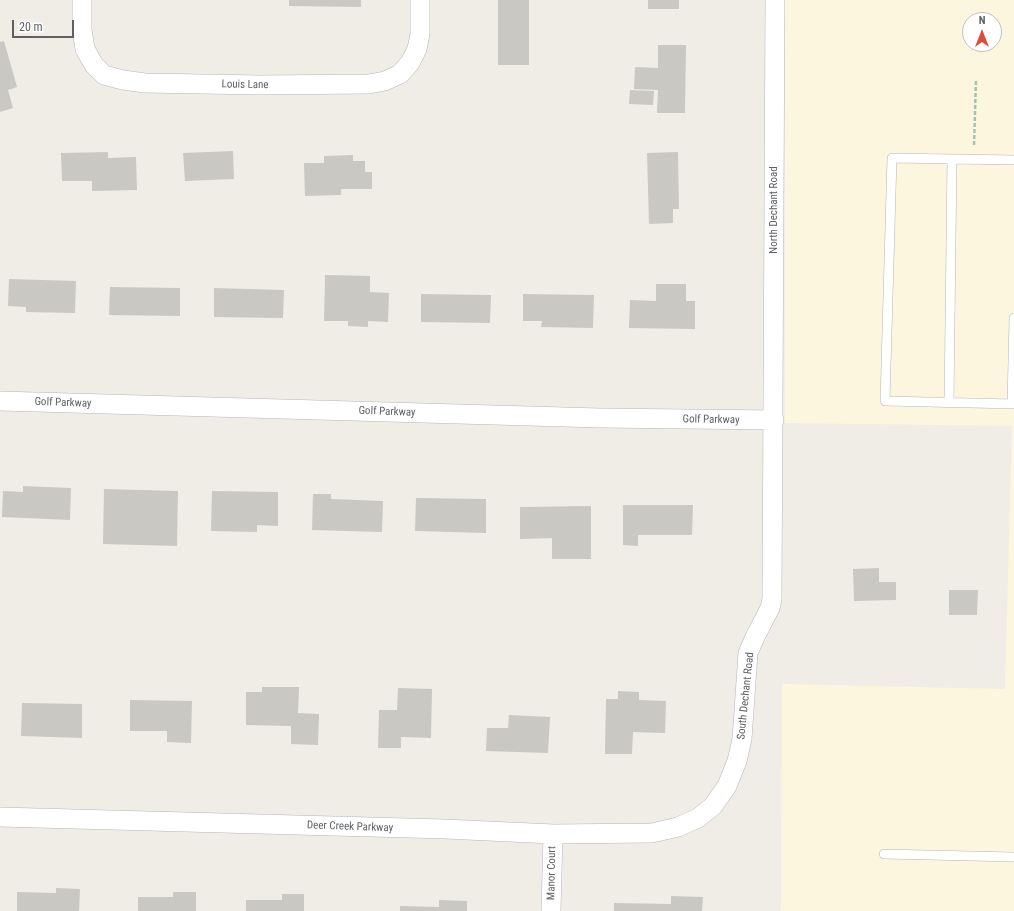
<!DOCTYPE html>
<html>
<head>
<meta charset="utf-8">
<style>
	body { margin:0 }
	#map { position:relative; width:1014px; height:911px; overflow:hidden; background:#efede6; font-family:"Roboto Condensed",sans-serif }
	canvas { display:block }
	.north { position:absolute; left:962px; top:12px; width:40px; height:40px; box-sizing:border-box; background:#fff; border:1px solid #bec0c1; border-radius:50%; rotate:0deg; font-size:11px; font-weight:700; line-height:16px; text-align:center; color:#5d6165 }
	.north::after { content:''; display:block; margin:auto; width:14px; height:18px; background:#e14b39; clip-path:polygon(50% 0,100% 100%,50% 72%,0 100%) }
	.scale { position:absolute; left:12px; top:20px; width:62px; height:18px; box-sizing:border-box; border:2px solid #5d6165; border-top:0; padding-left:5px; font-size:12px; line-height:14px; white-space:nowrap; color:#5d6165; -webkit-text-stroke:3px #fff; paint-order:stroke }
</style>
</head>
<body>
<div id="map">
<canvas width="1014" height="911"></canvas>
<div class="north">N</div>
<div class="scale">20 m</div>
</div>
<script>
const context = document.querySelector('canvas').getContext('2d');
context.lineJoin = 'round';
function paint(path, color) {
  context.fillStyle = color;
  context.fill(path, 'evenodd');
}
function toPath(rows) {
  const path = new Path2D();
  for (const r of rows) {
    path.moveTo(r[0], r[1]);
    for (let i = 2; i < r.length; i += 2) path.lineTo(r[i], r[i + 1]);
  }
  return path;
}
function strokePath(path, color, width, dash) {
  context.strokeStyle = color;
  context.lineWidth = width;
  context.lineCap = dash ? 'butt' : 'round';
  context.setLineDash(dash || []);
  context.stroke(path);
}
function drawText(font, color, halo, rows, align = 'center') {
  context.font = font + ' "Roboto Condensed",sans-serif';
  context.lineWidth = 4;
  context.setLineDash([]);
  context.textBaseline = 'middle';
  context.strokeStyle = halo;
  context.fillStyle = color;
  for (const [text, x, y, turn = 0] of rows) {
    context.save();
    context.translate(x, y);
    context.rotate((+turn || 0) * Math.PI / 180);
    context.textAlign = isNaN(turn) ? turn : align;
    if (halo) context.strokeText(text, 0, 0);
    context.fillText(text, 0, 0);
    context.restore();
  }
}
paint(toPath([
	[785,0,1014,0,1014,911,781,911,782,684,1005,689,1012,426,785,423],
	[970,20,994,20,994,44,970,44]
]), '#fcf6de');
paint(toPath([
	[289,0,361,0,361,7,289,6],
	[498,0,529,0,529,65,498,65],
	[648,0,679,0,679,9,648,9],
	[4,41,17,87,8,90,13,108,0,112,0,42],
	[658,45,686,45,685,113,657,113,658,90,634,89,635,67,658,68],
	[630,90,654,91,653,105,629,104],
	[233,151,234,179,185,181,183,153],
	[108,152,108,158,136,157,137,190,92,191,92,181,62,181,61,153],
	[678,152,679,209,673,209,673,223,649,224,647,153],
	[353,155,353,161,365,161,365,172,372,172,372,189,341,189,341,195,305,196,304,163,324,163,324,156],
	[325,275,370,276,370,292,389,293,388,322,368,321,368,327,348,326,348,321,324,321],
	[9,279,76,281,75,313,26,312,26,307,8,306],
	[656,284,686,284,686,301,695,301,695,329,629,328,630,300,656,301],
	[110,287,180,288,180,316,109,315],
	[214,288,284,290,283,318,214,317],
	[421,294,491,295,490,323,421,322],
	[523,294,594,295,593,328,541,327,542,321,523,321],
	[23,486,71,488,70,520,2,517,3,491,23,492],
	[104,489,178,491,177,546,103,544],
	[212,491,278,492,278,526,257,525,257,532,211,531],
	[313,494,331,494,331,499,383,501,382,532,312,530],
	[416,498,486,499,486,533,415,531],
	[623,505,693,505,692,535,638,535,638,546,623,545],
	[591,506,591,559,552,559,552,538,520,539,520,507],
	[879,568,879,582,896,582,896,600,854,601,853,569],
	[949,590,978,590,977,615,949,615],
	[262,687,299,687,298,713,319,714,318,745,291,744,291,726,246,725,246,692,262,692],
	[398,688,432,689,431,738,401,737,401,748,378,748,379,710,397,710],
	[618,691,639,692,639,700,666,701,665,733,633,732,632,754,605,754,606,699,618,699],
	[130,700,192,701,191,743,167,742,167,731,130,731],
	[22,703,82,704,82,738,21,736],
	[509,715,550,717,548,753,486,751,487,728,508,728],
	[56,888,80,889,79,911,17,911,17,892,56,893],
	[173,892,196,892,196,911,138,911,138,897,173,897],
	[282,894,304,894,304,911,246,911,246,900,282,900],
	[671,896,703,897,702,911,614,911,614,903,671,904],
	[439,900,467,901,467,911,400,911,400,906,439,907]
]), '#cac8c2');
const lane = toPath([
	[1014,160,892,158,885,401,1014,404],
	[949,402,952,159],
	[1012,404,1014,318],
	[884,854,1014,857]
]);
const street = toPath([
	[82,0,82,30,85,49,94,65,104,75,123,80,145,83,261,85,369,84,385,81,400,74,410,63,417,49,420,34,420,0],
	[0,401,600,418,774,420],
	[0,817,445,829,553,834,652,833,678,827,698,818,713,806,727,786,737,761,742,739,748,653,755,637,770,608,772,599,775,0],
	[551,911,553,834]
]);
strokePath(lane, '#b3b6ba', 10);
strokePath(street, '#b3b6ba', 20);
strokePath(toPath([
	[974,145,976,80]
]), '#9dc6aa', 2.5, [4, 2]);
strokePath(lane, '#fff', 9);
strokePath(street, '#fff', 19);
drawText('11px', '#5d6165', '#fff', [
	["Louis Lane",245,85,1],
	["North Dechant Road",774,210,-90],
	["Golf Parkway",63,403,2],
	["Golf Parkway",387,412,2],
	["Golf Parkway",711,420,1],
	["South Dechant Road",746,696,-84],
	["Deer Creek Parkway",350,827,2],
	["Manor Court",552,873,-89]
]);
</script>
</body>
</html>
